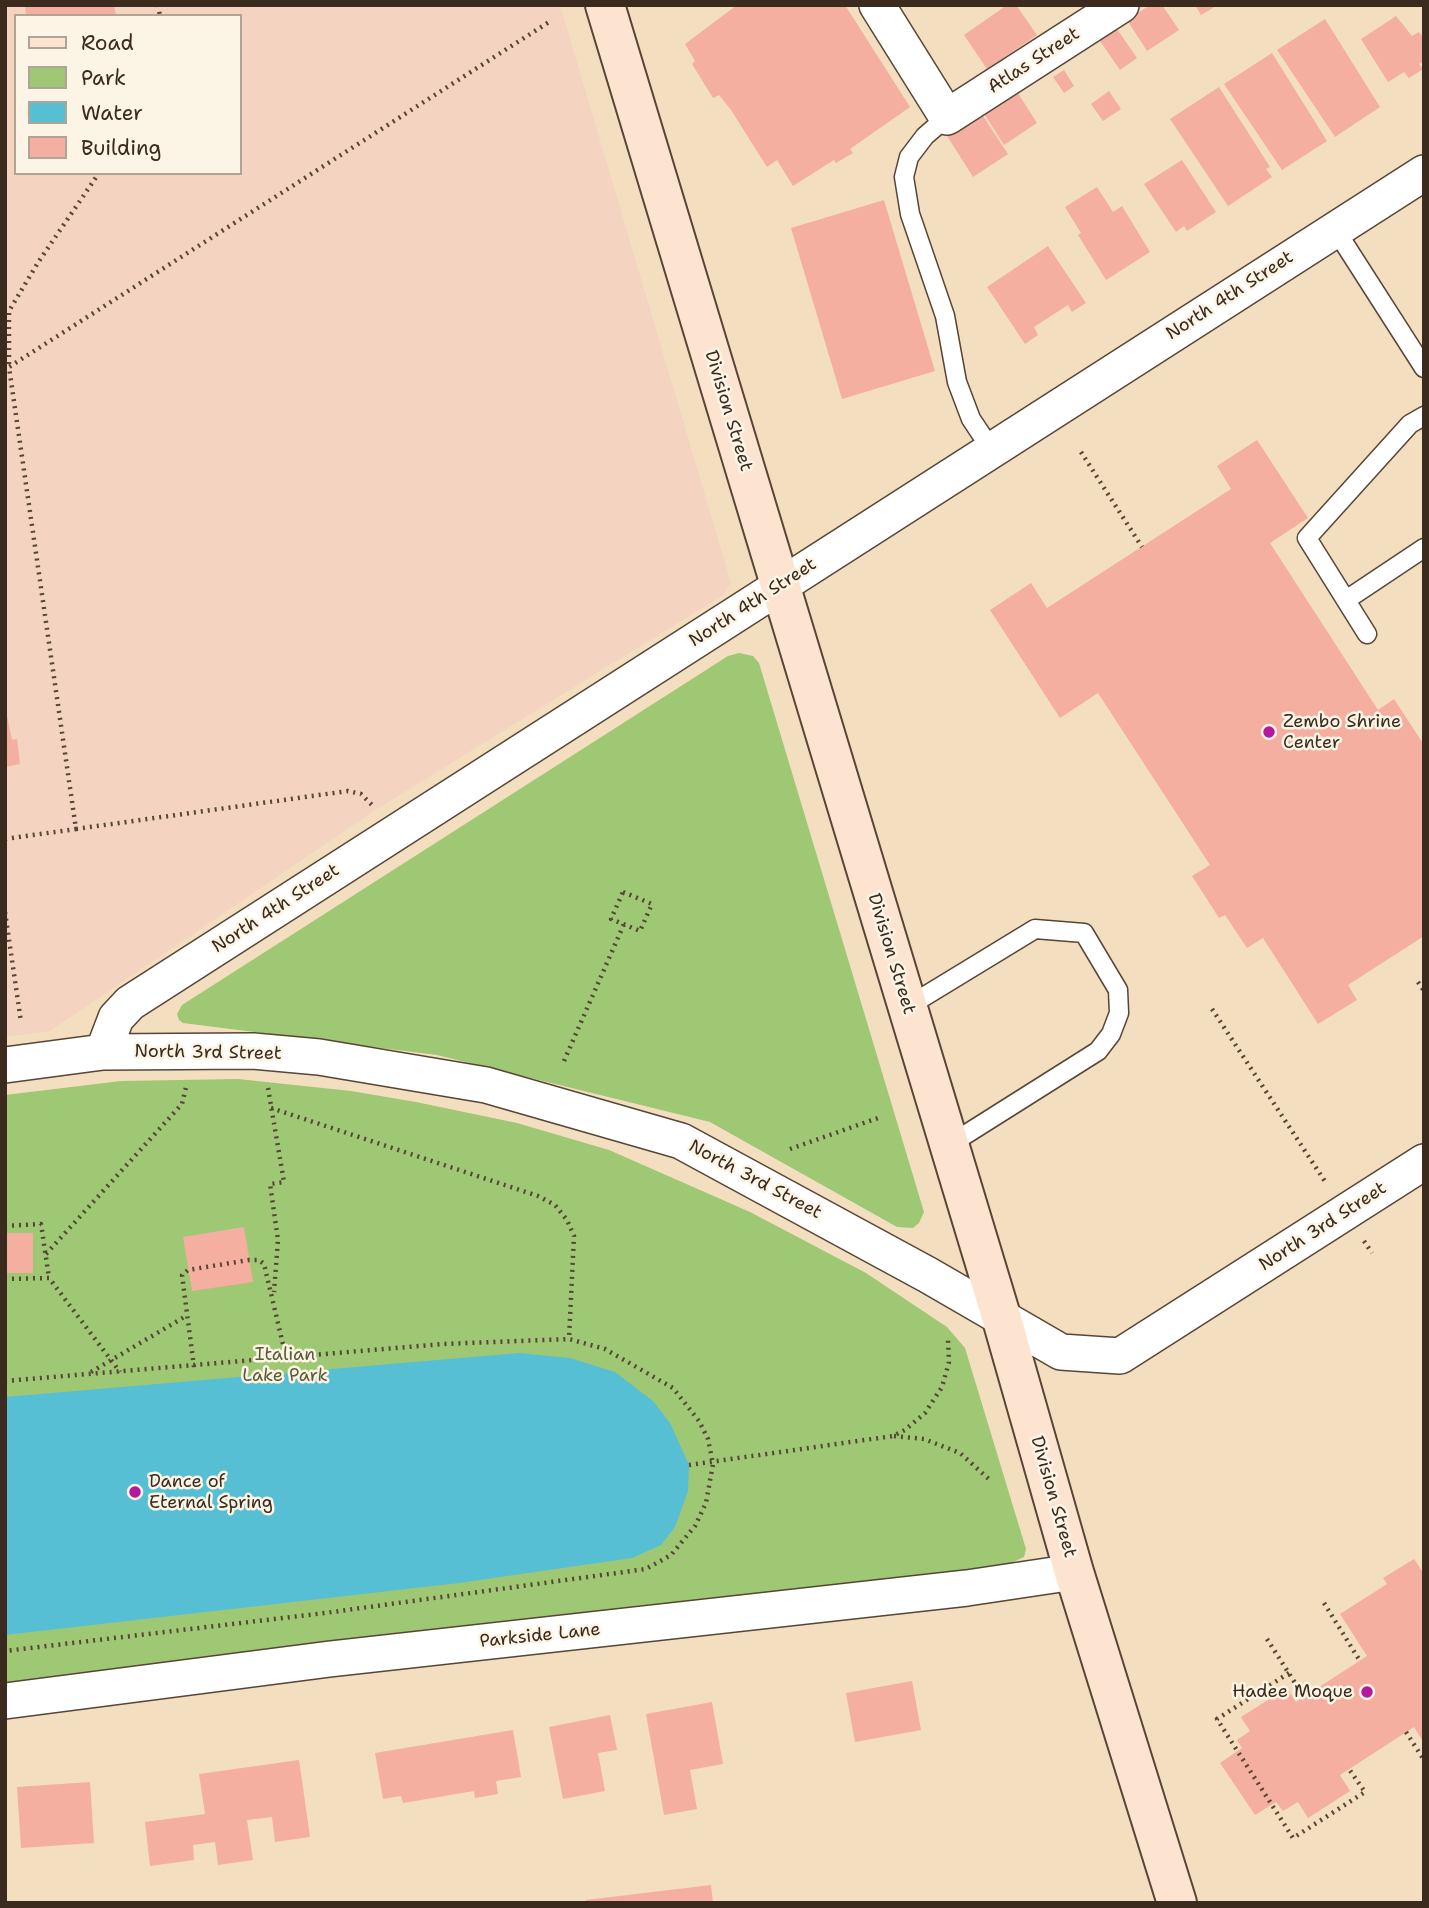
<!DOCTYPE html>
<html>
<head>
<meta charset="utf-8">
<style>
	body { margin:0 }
	#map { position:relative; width:1429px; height:1908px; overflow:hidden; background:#f3dec0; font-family:"Shantell Sans",sans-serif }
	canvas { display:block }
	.frame { position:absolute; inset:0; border:7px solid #3b2a1e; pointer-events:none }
	.legend { position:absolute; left:14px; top:14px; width:228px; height:161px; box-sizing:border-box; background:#fcf5e5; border:2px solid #afa495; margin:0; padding:9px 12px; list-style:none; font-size:21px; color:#3b2a1e }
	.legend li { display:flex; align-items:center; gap:14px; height:35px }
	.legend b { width:35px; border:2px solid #afa495 }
</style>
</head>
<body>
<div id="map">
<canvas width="1429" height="1908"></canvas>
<div class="frame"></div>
<ul class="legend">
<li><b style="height:9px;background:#fde4d0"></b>Road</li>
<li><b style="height:19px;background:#9ec874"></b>Park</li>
<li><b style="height:19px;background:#57bfd4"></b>Water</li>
<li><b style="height:19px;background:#f4afa0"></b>Building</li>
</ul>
</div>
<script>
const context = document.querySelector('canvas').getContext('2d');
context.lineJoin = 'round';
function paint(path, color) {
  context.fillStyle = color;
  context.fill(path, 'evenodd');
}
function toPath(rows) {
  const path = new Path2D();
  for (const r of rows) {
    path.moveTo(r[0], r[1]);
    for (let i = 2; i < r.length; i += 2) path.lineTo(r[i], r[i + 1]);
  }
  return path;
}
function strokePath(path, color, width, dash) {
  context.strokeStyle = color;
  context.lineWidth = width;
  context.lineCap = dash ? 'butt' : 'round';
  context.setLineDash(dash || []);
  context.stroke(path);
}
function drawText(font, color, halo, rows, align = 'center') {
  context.font = font + ' "Shantell Sans",sans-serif';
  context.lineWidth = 5;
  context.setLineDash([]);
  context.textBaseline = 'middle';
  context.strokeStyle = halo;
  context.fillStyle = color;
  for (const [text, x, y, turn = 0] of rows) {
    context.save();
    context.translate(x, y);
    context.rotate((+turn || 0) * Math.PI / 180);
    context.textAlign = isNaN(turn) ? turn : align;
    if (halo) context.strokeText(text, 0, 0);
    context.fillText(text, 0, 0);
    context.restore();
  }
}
paint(toPath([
	[5,5,560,5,731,583,723,595,377,809,50,1031,5,1037],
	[16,16,240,16,240,173,16,173]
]), '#f4d3c0');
paint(toPath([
	[739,653,753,656,759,663,924,1212,919,1223,913,1228,897,1227,710,1122,437,1055,183,1023,179,1020,177,1014,182,1005,728,656],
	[238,1079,351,1091,416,1102,517,1123,609,1150,750,1212,866,1273,947,1327,965,1348,1026,1549,1024,1557,1002,1567,5,1684,5,1095,121,1081]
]), '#9ec874');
paint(toPath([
	[519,1353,570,1358,615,1372,653,1401,670,1423,689,1465,688,1491,675,1527,661,1545,632,1558,459,1583,5,1635,5,1397]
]), '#57bfd4');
paint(toPath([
	[25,5,114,5,116,16,26,16],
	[737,5,845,5,910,107,850,149,853,153,836,163,834,160,793,186,777,160,767,167,731,110,719,95,713,98,692,64,695,61,685,44],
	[1007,5,1016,5,1037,35,987,69,964,35],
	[1150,5,1162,5,1179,30,1147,51,1127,20],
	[1195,5,1218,5,1201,15],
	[1396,16,1412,36,1419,32,1424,38,1424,61,1419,64,1423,69,1409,78,1404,72,1388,82,1361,39],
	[1325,19,1380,107,1335,137,1277,50],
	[1117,29,1137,58,1120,70,1100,41],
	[1272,53,1327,141,1282,170,1224,84],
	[1064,70,1074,86,1064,93,1053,77],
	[1219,87,1270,167,1266,169,1272,177,1228,206,1170,119],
	[1016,90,1037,123,1004,145,983,112],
	[1109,91,1121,109,1103,121,1091,104],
	[981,113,1008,154,973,177,947,136],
	[1182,160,1216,212,1187,231,1184,226,1176,232,1144,184],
	[1097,187,1113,212,1122,206,1150,252,1106,280,1078,235,1081,233,1065,207],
	[884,200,935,371,842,399,791,228],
	[1048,246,1086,303,1072,312,1068,305,1034,327,1038,335,1025,344,987,287],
	[1257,440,1308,518,1270,543,1378,710,1394,699,1424,745,1424,936,1348,985,1357,1000,1318,1024,1263,938,1247,948,1225,915,1219,918,1192,876,1210,865,1098,693,1060,718,990,610,1031,583,1047,608,1231,489,1217,466],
	[5,706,12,740,17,739,20,764,5,767],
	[244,1227,253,1282,192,1291,183,1237],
	[5,1233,33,1233,33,1273,5,1273],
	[1414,1559,1424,1574,1424,1743,1414,1727,1340,1775,1350,1791,1308,1818,1298,1802,1283,1811,1276,1802,1255,1815,1220,1763,1242,1748,1237,1740,1250,1731,1241,1717,1287,1688,1296,1702,1367,1656,1340,1614,1387,1584,1383,1578],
	[912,1681,921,1730,855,1742,846,1693],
	[712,1702,723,1764,690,1770,697,1809,664,1815,646,1714],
	[610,1715,617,1750,598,1753,605,1791,563,1799,549,1727],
	[513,1730,521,1777,496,1781,498,1794,475,1798,474,1791,403,1803,401,1796,383,1799,375,1753],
	[299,1760,310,1837,275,1842,272,1817,247,1820,253,1860,218,1865,215,1842,193,1845,194,1860,150,1866,145,1822,205,1814,199,1774],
	[90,1782,94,1843,21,1848,17,1787],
	[711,1885,713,1903,586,1903,586,1900]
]), '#f4afa0');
const service = toPath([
	[947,117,925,136,909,157,904,177,910,214,945,316,957,382,971,419,991,449],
	[1335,229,1424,368],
	[1346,600,1424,548],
	[1367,634,1307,538,1410,424,1424,416],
	[907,1007,1035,929,1084,933,1118,990,1119,1013,1111,1034,1098,1051,949,1145]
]);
const minor = toPath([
	[877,5,947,117,1121,5],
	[103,1052,116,1018,130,1003,1424,173],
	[5,1065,103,1052,253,1051,319,1057,486,1085,681,1141,928,1275,1061,1352,1120,1356,1424,1162],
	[5,1701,330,1659,967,1588,1074,1572]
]);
const secondary = toPath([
	[605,5,1001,1316,1074,1572,1177,1903]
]);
strokePath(service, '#574536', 21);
strokePath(minor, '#574536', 38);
strokePath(secondary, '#574536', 42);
strokePath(toPath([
	[158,5,160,16],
	[5,367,9,367,9,311,39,261,99,173],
	[1081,452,1142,547],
	[76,829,348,791,361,794,372,805],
	[5,839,76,829,9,367,549,22],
	[623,892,652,904,640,931,611,919,623,892],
	[5,912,21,1022],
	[1418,982,1424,991],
	[1212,1009,1326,1183],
	[564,1061,624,924],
	[268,1088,284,1182,270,1184,278,1240,274,1292],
	[271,1108,538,1196,555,1205,567,1220,574,1236,569,1339],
	[790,1149,878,1118],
	[5,1226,41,1224,49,1278],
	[1364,1241,1372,1253],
	[46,1254,182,1104,186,1087],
	[5,1279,49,1278,120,1372],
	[194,1367,182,1275,188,1270,249,1260,259,1260,264,1264,286,1357],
	[91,1372,186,1316],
	[5,1381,443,1344,569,1339,605,1349,673,1388,699,1421,708,1439,713,1464,706,1503,695,1526,671,1555,646,1569,325,1613,5,1651],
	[894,1436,924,1439,960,1453,991,1481],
	[689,1465,893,1436,905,1430,925,1413,942,1387,949,1362,948,1340],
	[1324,1603,1360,1661],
	[1267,1639,1304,1697],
	[1289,1673,1217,1719,1293,1838,1365,1792,1349,1769],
	[1406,1732,1424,1760]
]), '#574536', 4.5, [2, 5]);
strokePath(service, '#fff', 18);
strokePath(minor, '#fff', 35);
strokePath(secondary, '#fde4d0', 38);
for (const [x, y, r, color] of [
	[1269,732,7,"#b5179e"],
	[135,1492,7,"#b5179e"],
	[1367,1692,7,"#b5179e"]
]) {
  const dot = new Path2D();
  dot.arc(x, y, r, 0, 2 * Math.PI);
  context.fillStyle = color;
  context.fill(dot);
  strokePath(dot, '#fcf5e5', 2.5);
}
drawText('18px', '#3b2a1e', '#fcf5e5', [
	["Atlas Street",1034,61,-33],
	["North 4th Street",1230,296,-33],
	["Division Street",728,411,73],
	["North 4th Street",753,603,-33],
	["North 4th Street",276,909,-33],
	["Division Street",891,954,73],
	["North 3rd Street",208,1053,1],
	["North 3rd Street",755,1180,28],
	["North 3rd Street",1323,1227,-33],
	["Division Street",1053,1497,74],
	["Parkside Lane",540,1636,-6]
]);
drawText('18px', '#3b2a1e', '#fcf5e5', [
	["Zembo Shrine",1283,722],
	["Center",1283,743],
	["Dance of",149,1482],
	["Eternal Spring",149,1503],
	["Hadee Moque",1353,1692,"right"]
], 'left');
drawText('18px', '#595938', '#fcf5e5', [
	["Italian",285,1355],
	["Lake Park",285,1376]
]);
</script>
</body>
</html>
